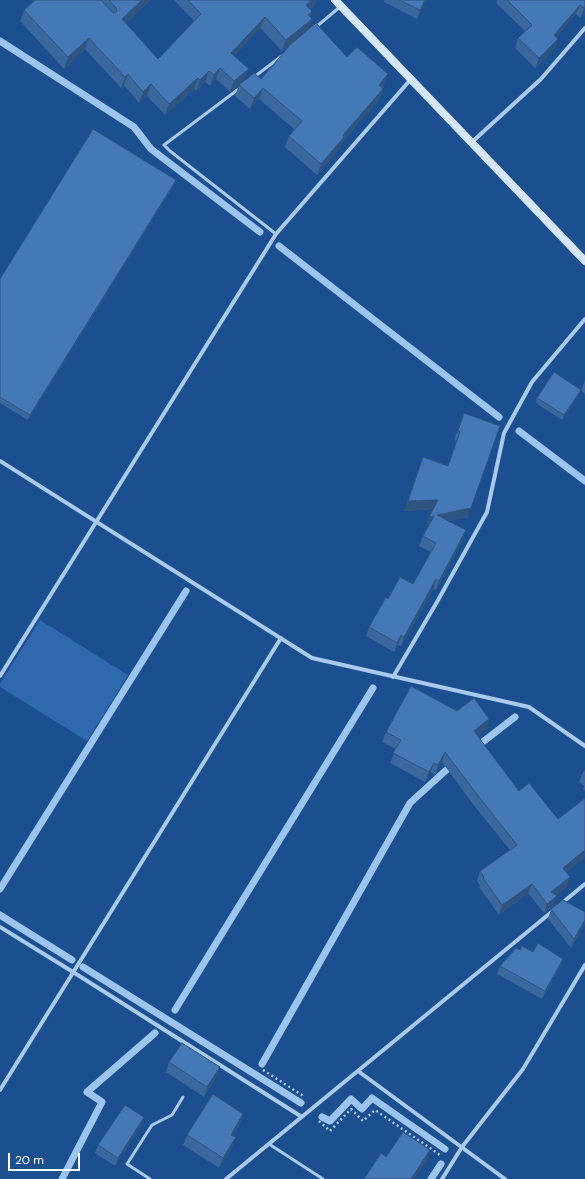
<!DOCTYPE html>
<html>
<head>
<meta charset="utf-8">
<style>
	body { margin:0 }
	#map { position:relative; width:585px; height:1179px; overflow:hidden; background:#1b4f8f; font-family:"DM Sans",sans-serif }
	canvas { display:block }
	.scale { position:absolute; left:8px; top:1153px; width:72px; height:18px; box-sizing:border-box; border:2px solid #fff; border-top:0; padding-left:5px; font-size:12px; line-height:14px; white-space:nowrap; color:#fff; -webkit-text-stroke:3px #1b4f8f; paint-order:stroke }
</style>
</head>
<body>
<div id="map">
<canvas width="585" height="1179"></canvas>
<div class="scale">20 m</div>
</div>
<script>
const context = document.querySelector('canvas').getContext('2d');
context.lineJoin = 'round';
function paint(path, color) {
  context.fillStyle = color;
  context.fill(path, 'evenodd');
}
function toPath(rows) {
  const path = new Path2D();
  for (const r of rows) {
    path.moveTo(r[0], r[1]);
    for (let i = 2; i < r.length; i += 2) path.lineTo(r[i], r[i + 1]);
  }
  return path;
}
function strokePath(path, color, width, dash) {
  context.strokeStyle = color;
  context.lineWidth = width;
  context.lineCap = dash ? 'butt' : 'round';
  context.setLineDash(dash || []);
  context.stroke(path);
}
paint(toPath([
	[40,620,128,675,87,741,0,687,0,684]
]), '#2e69ad');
strokePath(toPath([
	[0,41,134,127,151,149,260,232],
	[279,246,499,417],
	[519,431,585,481],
	[475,748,515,717],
	[0,889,186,591],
	[0,915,72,960],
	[83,967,301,1103],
	[175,1010,373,688],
	[262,1064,410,803,444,772,454,764],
	[322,1117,330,1121,351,1099,362,1109,372,1098,445,1149],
	[62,1179,102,1102,87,1092,155,1033],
	[431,1179,441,1164]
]), '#9cc4f0', 7);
strokePath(toPath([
	[263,1070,305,1097],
	[319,1121,330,1131,351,1109,363,1121,375,1110,440,1155]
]), '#a9c9ee', 2.5, [2, 3]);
strokePath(toPath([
	[316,27,341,6],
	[254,77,283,55],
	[240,88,164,145,170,151,276,234],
	[269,1144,323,1179],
	[150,1179,127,1164,152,1125,172,1115,183,1097]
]), '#a9c9ee', 3);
strokePath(toPath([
	[472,142,541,79,585,28],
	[0,461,312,658,529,707,585,746],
	[0,676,276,234,411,79],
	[393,677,437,602,487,512,504,433,532,382,585,319],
	[562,903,585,884],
	[0,927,73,972,302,1117],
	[358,1071,505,1179],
	[0,1090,281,638],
	[226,1179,554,910],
	[442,1179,462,1147,523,1069,585,965]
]), '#a9c9ee', 4);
strokePath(toPath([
	[335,0,585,261]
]), '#d6e6fa', 8);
paint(toPath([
	[35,0,150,0,126,23,158,59,194,21,174,0,316,0,314,5,310,9,312,11,310,16,312,19,308,30,282,51,260,28,234,56,245,80,261,79,347,57,384,85,382,88,383,89,379,100,342,142,340,148,317,175,285,147,289,136,295,130,259,99,250,109,235,96,239,85,230,92,216,79,210,86,205,82,196,91,194,89,165,115,147,96,139,103,124,85,121,88,85,49,64,69,20,21,24,10],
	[384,0,426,0,417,19,384,2],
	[497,0,585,0,585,13,580,18,576,14,556,37,558,39,554,49,535,68,515,48,518,38,525,31,496,3],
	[174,185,28,420,0,403,0,279],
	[585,380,585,394,581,390],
	[581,390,579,395,562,420,536,403,537,398],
	[464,413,468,517,449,521,463,539,436,590,433,589,401,646,398,645,394,652,366,636,369,627,388,599,413,584,431,552,419,546,423,536,429,525,426,526,429,517,433,509,404,511,423,457,448,466,456,441,454,440],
	[457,711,489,719,486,729,477,736,519,791,585,857,566,872,567,887,556,895,553,906,544,913,528,893,499,915,479,887,480,886,477,881,480,871,510,850,475,807,442,762,435,775,431,772,425,782,390,763,396,749,382,742,386,732],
	[585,770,585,791,583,789,584,786,579,782,583,772],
	[551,909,585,912,585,924,571,948,548,919],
	[520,950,533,952,563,959,560,967,542,999,497,974,500,966],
	[169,1062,216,1077,204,1097,166,1072],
	[243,1114,240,1123,233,1135,236,1137,232,1147,219,1168,183,1145,187,1135],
	[144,1117,141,1125,115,1166,95,1153,98,1145]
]), '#3a679d');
paint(toPath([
	[142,0,150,0,118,30,122,19],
	[312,0,316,0,314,5,302,16,306,5],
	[425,0,426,0,417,19,420,10],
	[580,5,576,14,550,44,554,35],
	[585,7,585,13,580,18,584,8],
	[312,11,308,22,312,19,308,30,282,51,286,40],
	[265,17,260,28,227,64,231,53],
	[89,38,85,49,64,69,68,57],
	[558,39,554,49,535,68,539,58],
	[220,68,216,79,210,86,214,75],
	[249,69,245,80,230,92,234,81],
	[209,71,205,82,196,91,200,80],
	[128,74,124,85,121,88,125,77],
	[388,74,384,85,375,96,379,85],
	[198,78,194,89,165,115,169,104],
	[151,84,147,96,139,103,143,92],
	[263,88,259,99,250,109,254,98],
	[383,89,379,100,342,142,340,148,317,175,321,164,343,135],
	[176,180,174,185,28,420,30,415],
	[581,390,579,395,562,420,564,415],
	[438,500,435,509,404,511,408,501],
	[471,508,468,517,434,524,437,515],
	[434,516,430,525,426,526,429,517],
	[466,530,463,539,436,590,439,581],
	[436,579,433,589,401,646,404,637],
	[401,635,398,645,394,652,397,643],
	[489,719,486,729,470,741,474,731],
	[445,752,442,762,435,775,438,765],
	[434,763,431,772,425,782,429,772],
	[585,850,585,857,559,878,563,868],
	[570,877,567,887,548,902,551,892],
	[532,884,528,893,499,915,502,905],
	[557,896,553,906,544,913,547,904],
	[585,920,585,924,571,948,574,939],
	[563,959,560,967,542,999,545,991],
	[220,1067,216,1077,204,1097,207,1087],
	[243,1114,240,1123,228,1144,231,1135],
	[144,1117,141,1125,115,1166,118,1158],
	[236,1137,232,1147,219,1168,223,1158],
	[430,1150,427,1160,414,1179,411,1179]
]), '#305480');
const building = toPath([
	[35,0,101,0,112,12,114,13,117,11,116,8,109,0,142,0,122,19,158,59,201,14,188,0,312,0,306,5,312,11,308,15,312,19,286,40,265,17,231,53,249,69,234,81,220,68,214,75,209,71,200,80,198,78,169,104,151,84,143,92,128,74,125,77,89,38,68,57,24,10,35,0],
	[399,0,425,0,420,10,399,0],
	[507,0,585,0,585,7,584,8,580,5,554,35,558,39,539,58,518,38,532,25,507,0],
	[316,23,347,57,357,47,388,74,379,85,383,89,343,135,344,137,321,164,289,136,302,121,263,88,254,98,239,85,254,73,261,79,290,45,316,23],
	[93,129,176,180,30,415,0,397,0,279,93,129],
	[554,372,581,390,564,415,537,398,554,372],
	[464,413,500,426,471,508,437,515,466,530,439,581,436,579,404,637,401,635,397,643,369,627,386,597,388,599,400,577,413,584,436,543,423,536,434,516,429,517,438,500,408,501,423,457,448,466,460,432,458,431,464,413],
	[411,686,457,711,474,698,489,719,474,731,519,791,529,783,558,819,585,798,585,850,563,868,570,877,551,892,557,896,547,904,532,884,502,905,483,878,484,877,480,871,517,845,479,797,445,752,438,765,434,763,429,772,393,753,401,740,386,732,411,686],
	[563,900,585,912,585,920,574,939,551,909,563,900],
	[538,943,563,959,545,991,500,966,516,948,520,950,522,946,533,952,538,943],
	[182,1043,220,1067,207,1087,169,1062,182,1043],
	[213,1094,243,1114,231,1135,236,1137,223,1158,187,1135,213,1094],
	[125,1105,144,1117,118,1158,98,1145,125,1105],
	[403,1132,430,1150,411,1179,364,1179,381,1153,386,1157,403,1132]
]);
paint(building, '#4478b7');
strokePath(building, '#305480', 1);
</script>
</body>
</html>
